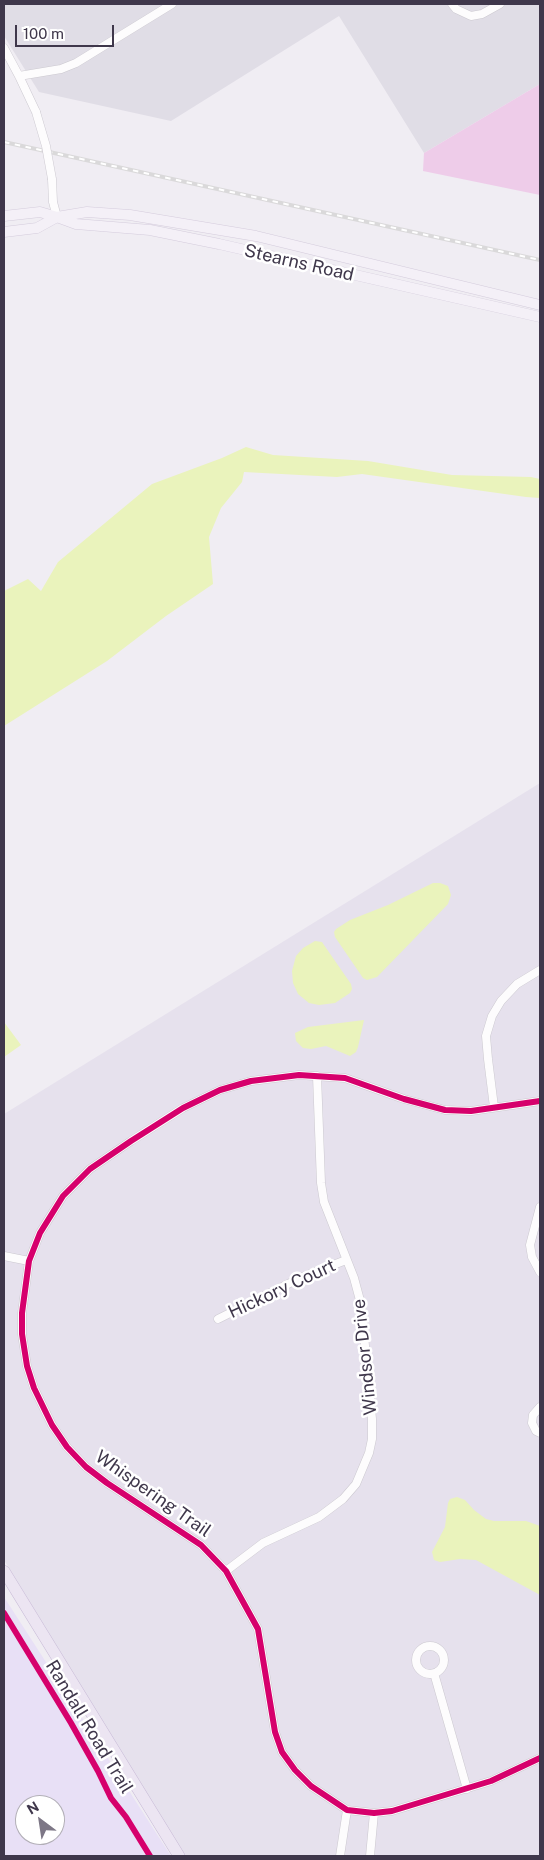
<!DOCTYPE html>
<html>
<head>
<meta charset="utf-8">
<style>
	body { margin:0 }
	#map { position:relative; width:544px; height:1860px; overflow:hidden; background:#f0edf3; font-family:"Public Sans",sans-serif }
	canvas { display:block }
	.frame { position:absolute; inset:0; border:5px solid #3f374b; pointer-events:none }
	.north { position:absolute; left:15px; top:1795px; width:50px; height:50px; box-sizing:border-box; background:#fff; border:1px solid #b2afb7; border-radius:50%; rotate:329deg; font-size:14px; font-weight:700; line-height:20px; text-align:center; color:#3f374b }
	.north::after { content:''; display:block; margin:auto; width:18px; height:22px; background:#7d7786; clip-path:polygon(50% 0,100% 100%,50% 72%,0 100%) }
	.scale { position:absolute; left:15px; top:25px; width:99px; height:22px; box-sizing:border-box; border:2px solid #3f374b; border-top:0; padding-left:6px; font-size:15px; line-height:18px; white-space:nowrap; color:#3f374b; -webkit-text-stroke:4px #fff; paint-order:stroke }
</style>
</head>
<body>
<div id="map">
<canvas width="544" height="1860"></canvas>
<div class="frame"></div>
<div class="north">N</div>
<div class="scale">100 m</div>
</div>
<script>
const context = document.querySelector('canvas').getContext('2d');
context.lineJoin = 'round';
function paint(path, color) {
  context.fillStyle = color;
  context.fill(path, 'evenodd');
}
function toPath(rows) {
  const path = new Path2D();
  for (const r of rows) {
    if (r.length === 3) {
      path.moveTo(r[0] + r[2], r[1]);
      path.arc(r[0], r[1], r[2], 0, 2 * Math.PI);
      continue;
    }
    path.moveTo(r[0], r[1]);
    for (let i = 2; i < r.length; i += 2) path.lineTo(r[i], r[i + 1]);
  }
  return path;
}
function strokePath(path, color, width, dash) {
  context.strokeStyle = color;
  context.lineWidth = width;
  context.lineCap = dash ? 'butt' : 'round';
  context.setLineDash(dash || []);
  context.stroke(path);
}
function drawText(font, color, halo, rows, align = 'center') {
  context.font = font + ' "Public Sans",sans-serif';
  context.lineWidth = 5;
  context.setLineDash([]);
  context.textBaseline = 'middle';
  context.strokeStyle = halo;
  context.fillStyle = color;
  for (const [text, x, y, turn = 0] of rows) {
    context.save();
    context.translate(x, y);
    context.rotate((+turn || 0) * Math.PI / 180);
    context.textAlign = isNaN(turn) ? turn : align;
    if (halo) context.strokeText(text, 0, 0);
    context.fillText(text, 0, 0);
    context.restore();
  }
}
paint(toPath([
	[540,783,540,1856,185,1856,4,1560,4,1114]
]), '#e6e1ed');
paint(toPath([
	[4,1597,171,1856,4,1856],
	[25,1805,55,1805,55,1835,25,1835]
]), '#e8e0f6');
paint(toPath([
	[4,4,540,4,540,84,424,153,339,16,171,121,39,92,4,36]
]), '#e0dde6');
paint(toPath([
	[540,84,540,195,423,171,424,153]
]), '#eecce9');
paint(toPath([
	[246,447,273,455,368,461,452,475,531,477,540,479,540,498,526,497,362,474,337,477,244,472,242,482,221,508,209,537,213,584,166,616,107,661,4,726,4,591,28,579,41,591,58,562,152,484,222,458],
	[433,883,440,883,448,886,451,895,448,904,377,977,367,980,363,978,335,937,334,932,336,929,350,920,388,905],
	[315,941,322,942,324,945,351,984,352,989,350,993,335,1003,319,1005,309,1003,298,994,293,983,292,971,296,956,303,948],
	[364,1020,358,1047,356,1052,350,1056,326,1046,311,1049,303,1048,296,1041,295,1033,308,1027],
	[4,1022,21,1045,4,1057],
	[457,1497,465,1500,474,1510,486,1519,494,1521,526,1521,540,1526,540,1595,476,1560,460,1559,440,1562,434,1560,432,1552,445,1527,448,1503,450,1499]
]), '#eaf3bc');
const minor = toPath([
	[452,4,456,9,471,16,482,14,500,4],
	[4,48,19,76,36,112],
	[19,76,61,69,76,63,172,4],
	[52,179,53,202,57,217],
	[540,1101,471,1111,445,1110,404,1099,345,1078,299,1075,251,1081,220,1090,183,1108,131,1141,90,1169,63,1196,40,1233,29,1261,22,1313,22,1334,27,1366,34,1388,52,1425,67,1447,86,1467,107,1483,201,1545,226,1571,258,1629,275,1732,282,1752,295,1770,311,1786,347,1810,374,1813,392,1811,491,1781,540,1758],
	[494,1107,488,1059,486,1036,492,1016,501,1001,517,984,540,970],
	[540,1207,530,1245,532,1257,540,1272],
	[4,1256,29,1261],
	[218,1319,300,1278,346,1260],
	[540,1407,533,1415,532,1423,536,1431,540,1433],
	[226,1571,263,1543,319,1517,343,1499,356,1484,369,1453,372,1439,372,1419,361,1304,354,1278,324,1202,321,1183,317,1076],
	[430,1660,14],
	[434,1673,467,1789],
	[340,1856,347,1810],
	[370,1856,374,1813]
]);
const secondary = toPath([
	[4,216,40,212,57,217,87,212,130,215,256,236,540,305],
	[4,232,37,228,57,217,76,224,150,230,219,244,540,317]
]);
const primary = toPath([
	[4,1571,179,1856]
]);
strokePath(minor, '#ccc9d0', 9);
strokePath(secondary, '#d4ccdc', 11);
strokePath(primary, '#c7bad6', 12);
strokePath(minor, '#fdfcfd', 8);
strokePath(secondary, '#f4f0f7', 10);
strokePath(primary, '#ece5f2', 11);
const rail = toPath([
	[4,142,540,260]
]);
strokePath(rail, '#dad9da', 4);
strokePath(rail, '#fff', 2, [5.5]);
const minorBridge = toPath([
	[36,112,46,146,52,179]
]);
strokePath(minorBridge, '#ccc9d0', 9, []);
strokePath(minorBridge, '#fdfcfd', 8);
strokePath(toPath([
	[540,1101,471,1111,445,1110,404,1099,345,1078,299,1075,251,1081,220,1090,183,1108,131,1141,90,1169,63,1196,40,1233,29,1261,22,1313,22,1334,27,1366,34,1388,52,1425,67,1447,86,1467,107,1483,201,1545,226,1571,258,1629,275,1732,282,1752,295,1770,311,1786,347,1810,374,1813,392,1811,491,1781,540,1758],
	[4,1613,71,1723,98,1771,111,1798,126,1817,150,1856]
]), '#d6006c', 6);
drawText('18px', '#3f374b', '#fff', [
	["Stearns Road",299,263,13],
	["Hickory Court",282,1289,-25],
	["Windsor Drive",365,1357,-96],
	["Whispering Trail",153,1494,35],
	["Randall Road Trail",89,1727,59]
]);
</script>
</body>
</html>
